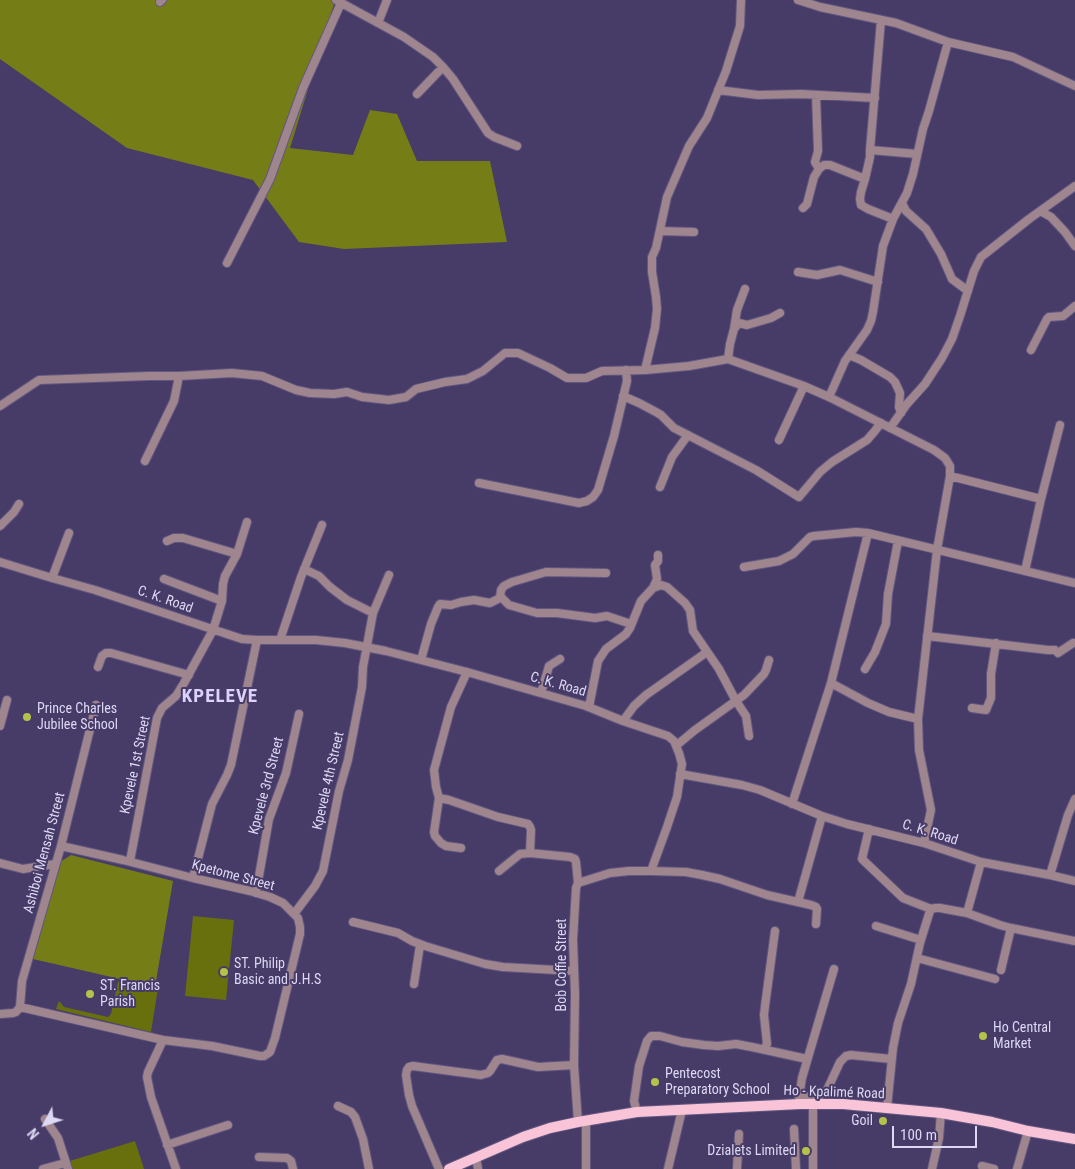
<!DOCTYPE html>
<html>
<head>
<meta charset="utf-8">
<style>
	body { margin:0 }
	#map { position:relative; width:1075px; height:1169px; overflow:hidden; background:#473b68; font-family:"Roboto Condensed",sans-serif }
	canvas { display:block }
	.north { position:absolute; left:20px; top:1099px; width:50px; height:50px; -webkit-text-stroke:4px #473b68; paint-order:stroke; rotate:230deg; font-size:14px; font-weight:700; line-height:20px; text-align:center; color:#ddd8f3 }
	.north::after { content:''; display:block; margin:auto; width:18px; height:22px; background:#ddd8f3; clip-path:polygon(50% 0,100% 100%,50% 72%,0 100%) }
	.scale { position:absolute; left:892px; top:1126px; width:85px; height:22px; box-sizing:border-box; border:2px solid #ddd8f3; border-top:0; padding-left:6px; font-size:15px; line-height:18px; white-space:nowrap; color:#ddd8f3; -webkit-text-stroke:4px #473b68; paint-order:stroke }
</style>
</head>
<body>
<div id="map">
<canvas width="1075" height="1169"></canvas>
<div class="north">N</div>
<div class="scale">100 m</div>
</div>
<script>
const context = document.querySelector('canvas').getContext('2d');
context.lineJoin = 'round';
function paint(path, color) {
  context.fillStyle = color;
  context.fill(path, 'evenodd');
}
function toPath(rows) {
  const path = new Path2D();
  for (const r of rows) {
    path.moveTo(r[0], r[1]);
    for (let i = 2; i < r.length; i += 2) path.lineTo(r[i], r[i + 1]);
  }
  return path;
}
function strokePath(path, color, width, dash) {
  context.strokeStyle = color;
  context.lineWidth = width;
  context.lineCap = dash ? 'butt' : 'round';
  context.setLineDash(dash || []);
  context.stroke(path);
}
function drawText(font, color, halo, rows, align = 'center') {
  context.font = font + ' "Roboto Condensed",sans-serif';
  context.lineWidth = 4;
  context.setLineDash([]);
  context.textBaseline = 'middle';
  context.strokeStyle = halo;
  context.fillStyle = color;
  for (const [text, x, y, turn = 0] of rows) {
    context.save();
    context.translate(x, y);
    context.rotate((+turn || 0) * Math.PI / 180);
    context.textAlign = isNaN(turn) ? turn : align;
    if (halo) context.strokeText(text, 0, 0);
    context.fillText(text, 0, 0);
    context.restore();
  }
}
paint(toPath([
	[193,916,234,920,226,1000,185,996],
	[121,981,158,988,151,1032,56,1009,59,1001,64,1007,108,1017,111,1014,118,982],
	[135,1141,144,1169,72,1169,70,1161]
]), '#68700e');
paint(toPath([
	[0,0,332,0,334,4,290,148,353,155,370,110,397,114,417,161,490,161,507,242,344,249,299,242,253,180,127,148,0,59],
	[71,855,173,881,155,987,33,959,60,862]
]), '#757e16');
const minor = toPath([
	[336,0,404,37,433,57,443,67,453,79,488,133,494,137,517,146],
	[798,0,820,7,896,23,948,42,1013,57,1075,86],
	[160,2,162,0],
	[881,20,870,150,870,157,865,179,861,192,860,199,861,205,868,209,893,219],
	[378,23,387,0],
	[718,90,758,95,801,94,875,98],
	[417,94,443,67],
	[816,95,818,151,815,162,819,169],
	[870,150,917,154],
	[902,203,906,211,926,229,941,254,952,279,968,291],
	[803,208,807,204,814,177,819,169,824,165,830,165,865,179],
	[1039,212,1042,212,1051,217,1065,232,1075,246],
	[660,231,694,232],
	[227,263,270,179,303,88,341,3],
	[798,272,817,275,840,270,878,282],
	[734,329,737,310,745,289],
	[1031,350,1047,319,1049,317,1063,316,1075,306],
	[849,355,861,360,890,377,895,382,900,393,899,407,901,413],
	[728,359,730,344,734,329,739,323,747,325,771,318,780,313],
	[645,370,655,328,657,309,656,297,652,272,652,257,656,248,667,197,689,146,707,118,726,71,740,26,741,0],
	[623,396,639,403,656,412,661,415,674,428,756,470,799,497,820,472,832,462,867,440,874,432,881,423],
	[829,397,845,361,867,330,871,321,873,312,883,246,893,219,907,193,913,174,923,129,929,111,948,42],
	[0,406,39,380,149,376,179,376,232,373,262,376,296,390,310,393,334,394,347,392,362,397,389,400,406,397,416,389,445,382,467,379,483,371,505,353,518,353,550,368,567,378,586,378,602,371,645,370,689,366,728,359,804,386,829,397,934,450,945,458,950,466,950,476,937,550,918,719,919,750,931,810,924,843],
	[890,428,907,404,925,384,942,358,952,339,960,316,974,271,981,257,1029,219,1075,186],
	[779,440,804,386],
	[145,461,174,401,179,376],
	[950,476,1041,499],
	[479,483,579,503,587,501,593,497,598,490,614,436,627,381,626,370],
	[660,487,672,457,688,435],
	[0,526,14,512,19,504],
	[167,541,174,538,183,538,237,554],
	[0,562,52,578,95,590,242,639,257,640,316,640,345,643,386,651,467,672,586,706,623,721,668,736,674,741,679,753,682,764,677,797,667,827,651,871,629,871,610,873,578,883,576,888,573,940,575,994,574,1065,578,1122],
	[744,567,779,561,793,554,810,537,814,536,856,532,868,533,1075,583],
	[1025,571,1041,499,1060,425],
	[52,578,69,533],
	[164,579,222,601],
	[653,588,661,585,667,587,685,603,690,610,693,631,719,669,736,701,746,716,749,736],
	[500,598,501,590,504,586,512,582,546,572,606,573],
	[373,613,389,575],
	[927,636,1048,650,1055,650,1058,653,1073,643],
	[280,640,301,577,322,525],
	[421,660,431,624,438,607,440,604,451,605,461,602,474,600,490,603,500,598,502,598,509,605,537,613,557,613,595,618,607,616,631,624],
	[98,667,102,656,106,653,111,653,189,675],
	[865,669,875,652,886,624,888,594,898,541],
	[831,683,868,703,889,712,918,719],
	[541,693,549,666,560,659],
	[589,707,598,661,606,649,626,634,630,628,641,601,653,588,657,579,655,565,658,561,658,555],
	[972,708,986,710,991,698,991,674,996,643],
	[623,721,634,706,646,695,707,652],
	[0,726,7,700],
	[677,745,695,730,744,695,764,674,766,670,769,660],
	[680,774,742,785,760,790,822,816,847,824,924,843,981,862,1050,875,1075,881],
	[439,798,449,800,498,817,528,824,530,827,531,830,530,853],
	[792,804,831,683,868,533],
	[869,829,862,859,903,898,931,909],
	[461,848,446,846,441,843,435,836,434,832,439,798,436,787,434,770,451,707,467,672],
	[130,861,157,718,162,708,176,696,184,683,213,630,222,601,223,584,225,576,237,554,247,522],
	[0,863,23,869,55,864],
	[499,871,520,854,530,853,570,857,575,859,576,862,578,883],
	[651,871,686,872,702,875,720,879,767,895,811,905,816,907,817,909,816,924],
	[1050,875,1068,815,1075,799],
	[193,878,212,804,227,775,231,765,257,640],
	[256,893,269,819,286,773,299,714],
	[798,902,822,816],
	[967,913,981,862],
	[294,914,315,886,323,871,339,791,348,760,362,687,363,667,373,613,347,600,330,587,319,576,304,569],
	[353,922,398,933,412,941,425,946,485,964,503,967,574,971],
	[876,926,921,940],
	[1011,928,1075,941],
	[917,958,995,979],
	[414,984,420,945],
	[20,1007,163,1040,212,1046,260,1056,264,1056,270,1052,275,1038,300,934,300,927,298,918,283,903,270,897,250,891,193,878,123,860,61,846],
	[20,1007,22,981,61,846,96,705],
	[0,1014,13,1013,16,1012,20,1007],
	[163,1040,148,1072,147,1077,151,1097,176,1169],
	[764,1049,767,1044,764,1015,765,1006,775,931],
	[799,1097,817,1096,821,1095,827,1090,840,1062,846,1056,851,1055,891,1059],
	[800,1104,799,1097,802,1078,834,969],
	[338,1106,351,1112,355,1117,363,1139,369,1169],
	[887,1108,893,1048,898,1023,911,984,920,943,929,914,931,909,935,908,940,908,967,913,1000,925,1011,928,1001,970],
	[637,1112,634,1101,639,1066,647,1041,651,1036,660,1036,682,1042,704,1045,718,1046,736,1044,752,1047,807,1059],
	[45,1119,58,1138,68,1169],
	[794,1129,796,1169],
	[167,1145,228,1125],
	[259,1157,287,1158,291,1161,293,1169],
	[476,1158,478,1169],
	[982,1166,994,1169],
	[43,1169,65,1163],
	[439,1169,412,1106,409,1095,406,1075,407,1070,409,1067,413,1066,481,1075,488,1073,490,1071,497,1060,502,1059,538,1067,574,1065],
	[586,1169,586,1121],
	[668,1169,682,1110],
	[737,1169,739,1134],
	[813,1169,813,1103],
	[932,1169,939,1138,941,1113],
	[1017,1169,1028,1131]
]);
const major = toPath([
	[449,1169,523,1137,550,1128,578,1122,637,1112,800,1104,843,1104,941,1113,992,1122,1028,1131,1075,1139]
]);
strokePath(minor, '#625781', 10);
strokePath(major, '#625781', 12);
strokePath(minor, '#9f858e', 8);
strokePath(major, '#f9c4d7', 10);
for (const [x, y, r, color] of [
	[27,717,5,"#b5c249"],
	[224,972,5,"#b5c249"],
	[90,994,5,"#b5c249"],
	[983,1036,5,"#b5c249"],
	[655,1082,5,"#b5c249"],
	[883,1121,5,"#b5c249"],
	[806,1151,5,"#b5c249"]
]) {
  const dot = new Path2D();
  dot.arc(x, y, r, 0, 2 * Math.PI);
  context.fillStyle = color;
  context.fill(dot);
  strokePath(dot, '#473b68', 2);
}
drawText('14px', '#ddd8f3', '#473b68', [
	["C. K. Road",165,600,19],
	["C. K. Road",558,685,16],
	["Kpevele 1st Street",136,765,-78],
	["Kpevele 4th Street",329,781,-77],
	["Kpevele 3rd Street",267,786,-75],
	["C. K. Road",930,833,17],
	["Ashiboi Mensah Street",45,853,-75],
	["Kpetome Street",233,876,15],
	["Bob Coffie Street",562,965,-90],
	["Ho - Kpalimé Road",834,1093,2]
]);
drawText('14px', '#ddd8f3', '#473b68', [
	["Prince Charles",37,709],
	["Jubilee School",37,725],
	["ST. Philip",234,964],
	["Basic and J.H.S",234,980],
	["ST. Francis",100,986],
	["Parish",100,1002],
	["Ho Central",993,1028],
	["Market",993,1044],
	["Pentecost",665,1074],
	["Preparatory School",665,1090],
	["Goil",873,1121,"right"],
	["Dzialets Limited",796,1151,"right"]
], 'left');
context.letterSpacing = '1px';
drawText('bold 19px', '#dcd2fe', '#473b68', [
	["KPELEVE",220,697]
]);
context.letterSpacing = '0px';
</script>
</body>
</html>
